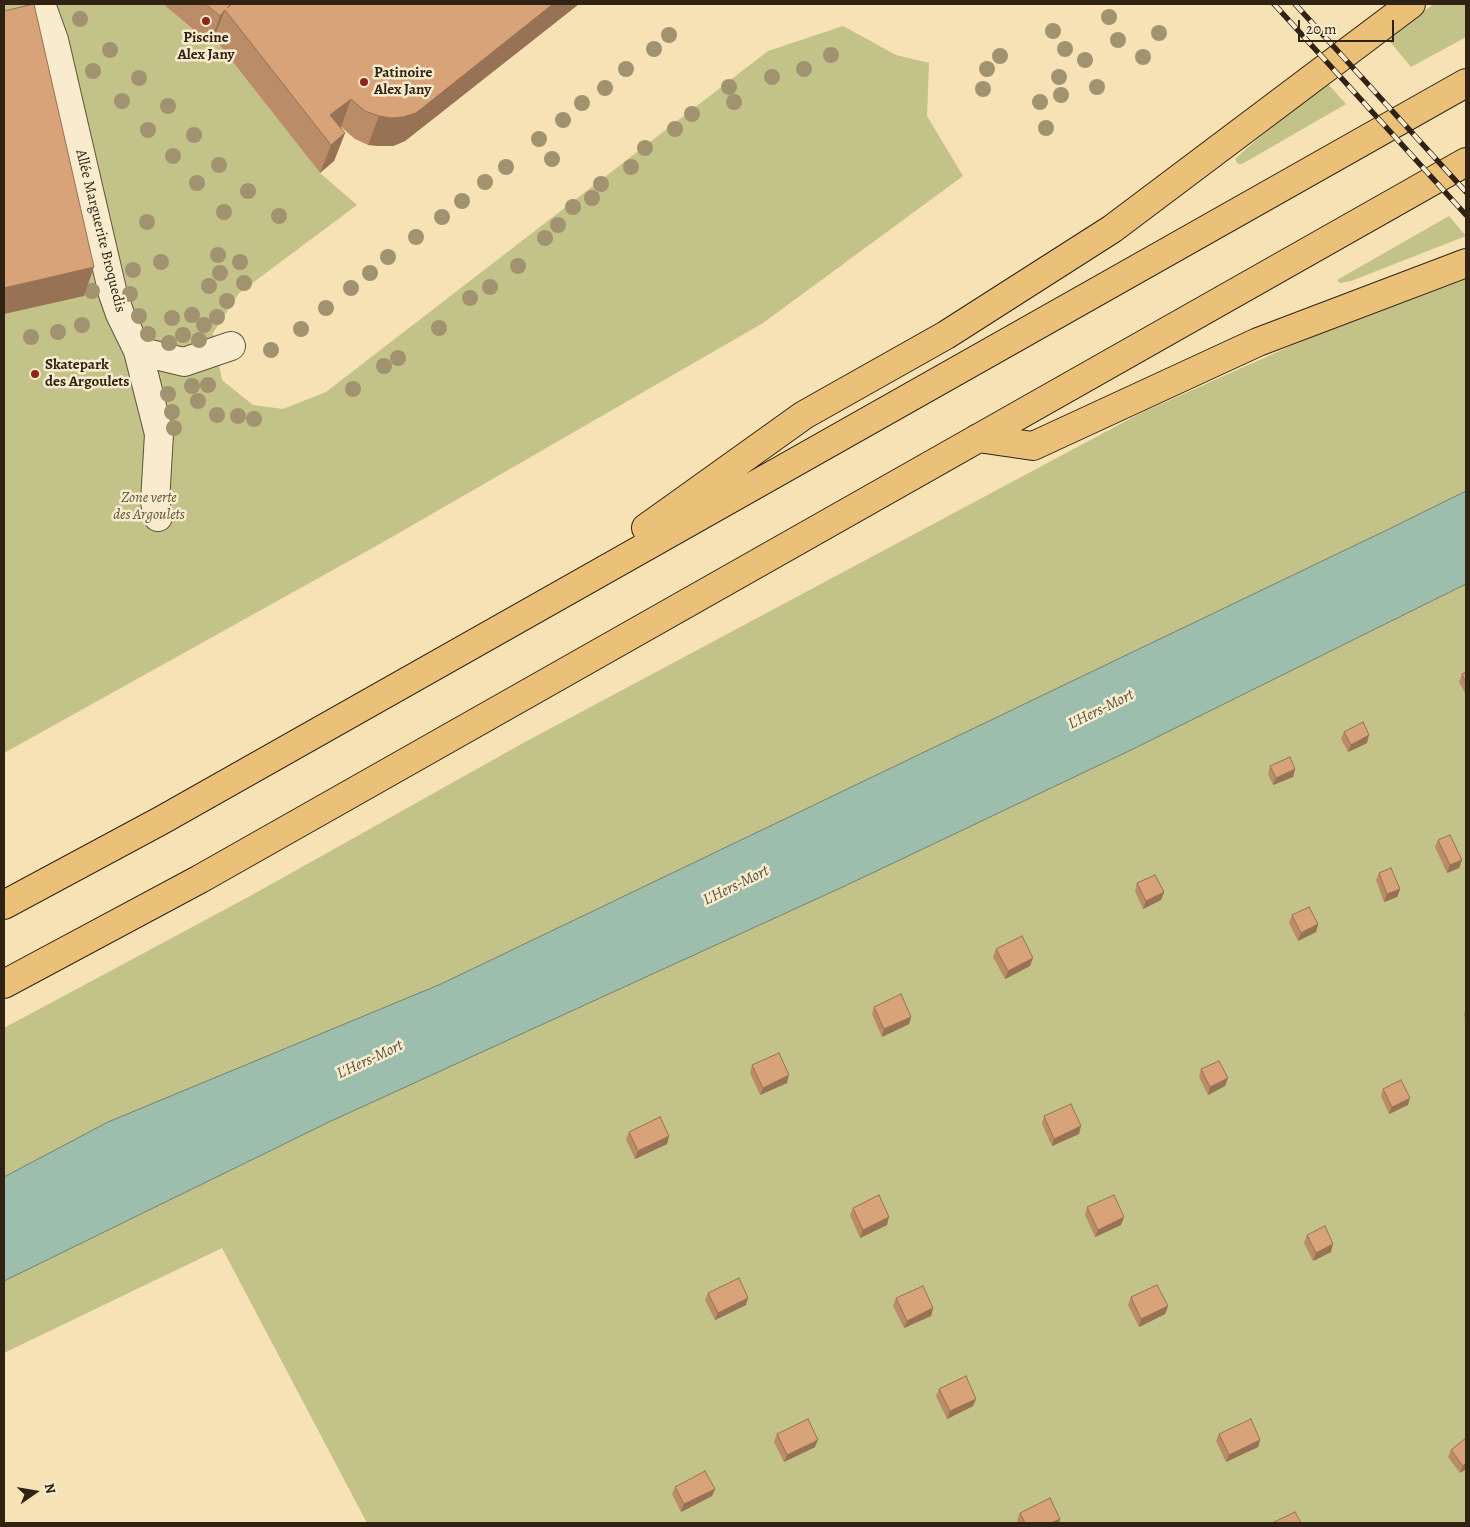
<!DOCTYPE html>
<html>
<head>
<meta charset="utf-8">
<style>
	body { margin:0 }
	#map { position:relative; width:1470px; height:1527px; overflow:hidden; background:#f6e2b4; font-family:Alegreya,serif }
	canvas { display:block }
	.frame { position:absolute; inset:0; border:5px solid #312313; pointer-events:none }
	.north { position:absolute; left:10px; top:1467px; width:50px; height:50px; -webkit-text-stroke:4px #f9ecce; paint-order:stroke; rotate:77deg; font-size:14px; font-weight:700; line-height:20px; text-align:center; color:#312313 }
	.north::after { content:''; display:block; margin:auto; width:18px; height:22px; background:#312313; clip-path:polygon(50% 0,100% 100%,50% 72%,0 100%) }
	.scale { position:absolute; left:1298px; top:20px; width:96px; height:22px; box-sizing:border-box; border:2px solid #312313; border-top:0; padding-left:6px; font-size:15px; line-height:18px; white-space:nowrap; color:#312313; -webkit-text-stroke:4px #f9ecce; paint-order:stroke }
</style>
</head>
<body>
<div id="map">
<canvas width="1470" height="1527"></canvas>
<div class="frame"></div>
<div class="north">N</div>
<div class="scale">20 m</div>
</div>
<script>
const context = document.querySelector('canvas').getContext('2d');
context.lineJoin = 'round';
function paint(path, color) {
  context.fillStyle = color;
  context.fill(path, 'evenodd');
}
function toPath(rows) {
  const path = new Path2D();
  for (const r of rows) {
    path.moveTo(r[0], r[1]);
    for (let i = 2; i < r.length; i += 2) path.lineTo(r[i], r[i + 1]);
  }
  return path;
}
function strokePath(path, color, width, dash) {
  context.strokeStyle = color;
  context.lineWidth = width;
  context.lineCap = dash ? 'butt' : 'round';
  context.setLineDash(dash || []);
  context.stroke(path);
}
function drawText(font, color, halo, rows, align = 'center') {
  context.font = font + ' Alegreya,serif';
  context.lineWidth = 5;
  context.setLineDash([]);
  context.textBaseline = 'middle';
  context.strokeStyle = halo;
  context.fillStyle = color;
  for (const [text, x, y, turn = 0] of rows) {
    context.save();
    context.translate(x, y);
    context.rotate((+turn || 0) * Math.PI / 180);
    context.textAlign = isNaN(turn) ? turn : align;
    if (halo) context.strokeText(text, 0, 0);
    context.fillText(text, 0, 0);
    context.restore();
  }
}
paint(toPath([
	[4,4,163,4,209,44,214,38,320,173,357,205,239,293,213,333,222,380,253,405,283,409,326,392,768,51,843,26,896,55,929,63,927,116,963,176,763,323,385,541,4,753],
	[1434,4,1466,4,1466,37,1411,67,1386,37],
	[1327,83,1346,104,1242,164,1238,164,1235,159,1255,141],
	[1449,216,1466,236,1351,281,1340,283,1337,280],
	[1466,278,1466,491,1389,529,441,984,108,1122,4,1177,4,1028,252,895,525,742,1141,413,1284,349,1367,314],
	[1466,584,1466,1523,367,1523,222,1248,4,1353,4,1281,329,1122,847,885,1129,751]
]), '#c2c289');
const water = toPath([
	[1466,491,1466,584,1129,751,847,885,329,1122,4,1281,4,1177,108,1122,441,984,1389,529,1466,491]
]);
paint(water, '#9dbeac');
strokePath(water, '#72806f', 1);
const minor = toPath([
	[41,4,54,40,113,294,120,314,138,351,159,434,155,502,158,517],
	[138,351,184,362,231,346]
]);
const highway = toPath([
	[978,438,1033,446,1258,342,1466,263],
	[646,528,804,415,946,335,1112,229,1411,4],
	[4,905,162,820,1466,83],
	[4,984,200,879,1466,162]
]);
strokePath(minor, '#62533b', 30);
strokePath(highway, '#312313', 30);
strokePath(minor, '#f9ecce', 28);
strokePath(highway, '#ebc17a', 28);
const rail = toPath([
	[1274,4,1466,215],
	[1295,4,1466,192]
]);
strokePath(rail, '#312313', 5.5);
strokePath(rail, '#f9ecce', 4, [11]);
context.fillStyle = '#a1936f';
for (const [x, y] of [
	[1109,17],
	[80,19],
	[1053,31],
	[1159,33],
	[669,35],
	[1118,40],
	[654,49],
	[1065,49],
	[110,50],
	[831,55],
	[1000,56],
	[1143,57],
	[1085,60],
	[626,69],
	[804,69],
	[987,69],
	[93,71],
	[772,77],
	[1059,77],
	[139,78],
	[729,87],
	[1097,87],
	[605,88],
	[983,89],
	[1061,95],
	[122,101],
	[734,102],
	[1040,102],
	[582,103],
	[168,106],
	[692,114],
	[563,120],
	[1046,128],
	[675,129],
	[148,130],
	[194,135],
	[539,139],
	[645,148],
	[173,156],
	[552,159],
	[219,165],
	[506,167],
	[631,167],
	[485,182],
	[197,183],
	[601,184],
	[248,191],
	[592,198],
	[462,201],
	[573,207],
	[224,212],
	[279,216],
	[442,217],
	[147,222],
	[558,225],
	[416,237],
	[545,238],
	[218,255],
	[388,257],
	[161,262],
	[240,262],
	[518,266],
	[133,270],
	[220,273],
	[370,273],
	[244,283],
	[209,286],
	[490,287],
	[351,288],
	[92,291],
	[130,294],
	[470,298],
	[227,301],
	[326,308],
	[192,315],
	[139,316],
	[217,317],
	[172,318],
	[82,325],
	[204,325],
	[439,328],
	[301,329],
	[58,332],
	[148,334],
	[183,335],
	[31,337],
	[199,340],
	[169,343],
	[271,350],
	[398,358],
	[384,366],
	[208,385],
	[192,386],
	[353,389],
	[168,394],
	[198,401],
	[172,412],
	[217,415],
	[238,416],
	[254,419],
	[174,428]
]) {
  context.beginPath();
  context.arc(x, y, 8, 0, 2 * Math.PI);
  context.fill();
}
paint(toPath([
	[163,4,579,4,405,141,393,146,380,146,368,145,355,139,341,127,340,128,345,133,334,161,320,173,214,38,210,44],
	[1466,672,1466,693,1465,693,1459,682,1462,674],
	[1344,732,1367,743,1348,752,1341,739],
	[1270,766,1295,769,1293,777,1273,785,1268,774],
	[1438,840,1462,860,1459,868,1447,873,1435,847],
	[1379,873,1400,889,1397,897,1384,902,1376,880],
	[1137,883,1164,892,1161,900,1143,909,1135,891],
	[1292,915,1318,924,1316,932,1298,941,1289,923],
	[996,949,1030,966,1005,979,993,957],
	[874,1007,911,1017,909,1024,882,1037,872,1014],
	[1466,1008,1466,1021,1464,1015],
	[752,1065,787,1083,760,1095,750,1073],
	[1201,1069,1228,1078,1225,1086,1208,1095,1199,1077],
	[1383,1089,1408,1105,1389,1114,1381,1096],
	[1044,1116,1079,1134,1052,1146,1042,1124],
	[629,1132,669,1136,667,1144,635,1159,626,1139],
	[1087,1207,1121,1225,1095,1237,1085,1215],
	[853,1208,887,1225,860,1238,850,1215],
	[1307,1235,1331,1252,1313,1261,1304,1243],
	[708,1293,746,1305,715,1320,705,1300],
	[1131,1297,1168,1306,1165,1314,1139,1327,1128,1305],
	[896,1298,933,1308,931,1316,904,1328,893,1306],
	[939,1389,973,1406,947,1419,936,1396],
	[777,1434,815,1447,784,1462,774,1442],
	[1219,1434,1260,1440,1258,1447,1226,1462,1216,1441],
	[1451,1450,1466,1469,1460,1473,1448,1457],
	[675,1487,715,1489,712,1496,681,1512,672,1494],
	[1020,1513,1060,1519,1059,1523,1018,1523,1017,1520]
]), '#ba8c67');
paint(toPath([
	[553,4,579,4,405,141,393,146,380,146,368,145,379,116],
	[225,10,214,38,210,44,220,16],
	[351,99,341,127,326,139,330,115],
	[345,133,334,161,320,173,331,145],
	[94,267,84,296,4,314,4,288],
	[1369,735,1367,743,1348,752,1351,745],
	[1295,769,1293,777,1273,785,1276,778],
	[1462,860,1459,868,1447,873,1450,865],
	[1400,889,1397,897,1384,902,1387,894],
	[1164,892,1161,900,1143,909,1146,901],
	[1318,924,1316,932,1298,941,1301,933],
	[1033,958,1030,966,1005,979,1008,971],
	[911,1017,909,1024,882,1037,884,1029],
	[789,1075,787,1083,760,1095,763,1088],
	[1228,1078,1225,1086,1208,1095,1210,1087],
	[1410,1098,1408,1105,1389,1114,1392,1107],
	[1081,1126,1079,1134,1052,1146,1054,1139],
	[669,1136,667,1144,635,1159,638,1151],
	[889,1217,887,1225,860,1238,863,1230],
	[1124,1217,1121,1225,1095,1237,1098,1230],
	[1333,1244,1331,1252,1313,1261,1316,1253],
	[748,1298,746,1305,715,1320,718,1313],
	[1168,1306,1165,1314,1139,1327,1141,1319],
	[933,1308,931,1316,904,1328,907,1321],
	[976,1399,973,1406,947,1419,950,1411],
	[818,1440,815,1447,784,1462,787,1455],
	[1260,1440,1258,1447,1226,1462,1229,1455],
	[1466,1463,1466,1469,1460,1473,1463,1466],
	[715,1489,712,1496,681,1512,684,1504],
	[1060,1519,1059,1523,1051,1523]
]), '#977254');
const building = toPath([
	[34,4,94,267,4,288,4,11,34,4],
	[206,4,231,4,227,8,232,4,553,4,416,113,403,117,391,118,379,116,365,111,351,99,330,115,345,133,331,145,225,10,220,16,206,4],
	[1466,672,1466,683,1462,674,1466,672],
	[1363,722,1369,735,1351,745,1344,732,1363,722],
	[1290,757,1295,769,1276,778,1270,766,1290,757],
	[1450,835,1462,860,1450,865,1438,840,1450,835],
	[1391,868,1400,889,1387,894,1379,873,1391,868],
	[1155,875,1164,892,1146,901,1137,883,1155,875],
	[1309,907,1318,924,1301,933,1292,915,1309,907],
	[1022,936,1033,958,1008,971,996,949,1022,936],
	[901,994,911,1017,884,1029,874,1007,901,994],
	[779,1053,789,1075,763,1088,752,1065,779,1053],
	[1219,1061,1228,1078,1210,1087,1201,1069,1219,1061],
	[1401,1080,1410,1098,1392,1107,1383,1089,1401,1080],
	[1071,1104,1081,1126,1054,1139,1044,1116,1071,1104],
	[660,1117,669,1136,638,1151,629,1132,660,1117],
	[879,1195,889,1217,863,1230,853,1208,879,1195],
	[1114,1195,1124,1217,1098,1230,1087,1207,1114,1195],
	[1325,1226,1333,1244,1316,1253,1307,1235,1325,1226],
	[739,1278,748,1298,718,1313,708,1293,739,1278],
	[1157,1285,1168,1306,1141,1319,1131,1297,1157,1285],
	[923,1286,933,1308,907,1321,896,1298,923,1286],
	[966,1376,976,1399,950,1411,939,1389,966,1376],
	[808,1419,818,1440,787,1455,777,1434,808,1419],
	[1251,1419,1260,1440,1229,1455,1219,1434,1251,1419],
	[1466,1438,1466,1463,1463,1466,1451,1450,1466,1438],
	[705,1471,715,1489,684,1504,675,1487,705,1471],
	[1050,1498,1060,1519,1051,1523,1025,1523,1020,1513,1050,1498],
	[1295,1512,1301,1523,1272,1523,1295,1512]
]);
paint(building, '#d8a378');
strokePath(building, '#977254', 1);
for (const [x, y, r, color] of [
	[206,21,5,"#8f2418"],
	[364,82,5,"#8f2418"],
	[35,374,5,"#8f2418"]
]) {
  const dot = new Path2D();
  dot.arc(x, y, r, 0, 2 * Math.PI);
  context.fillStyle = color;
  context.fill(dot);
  strokePath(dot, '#f9ecce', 2);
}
drawText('bold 15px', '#312313', '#f9ecce', [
	["Piscine",206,38,"center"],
	["Alex Jany",206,55,"center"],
	["Patinoire",374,73],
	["Alex Jany",374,90],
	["Skatepark",45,365],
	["des Argoulets",45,382]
], 'left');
drawText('15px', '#312313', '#f9ecce', [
	["Allée Marguerite Broquedis",100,231,76]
]);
drawText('italic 15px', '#5c5336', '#f9ecce', [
	["Zone verte",149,498],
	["des Argoulets",149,515]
]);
drawText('italic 16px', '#515241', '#f9ecce', [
	["L'Hers-Mort",1101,710,-26],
	["L'Hers-Mort",736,886,-26],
	["L'Hers-Mort",370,1060,-25]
]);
</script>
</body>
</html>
